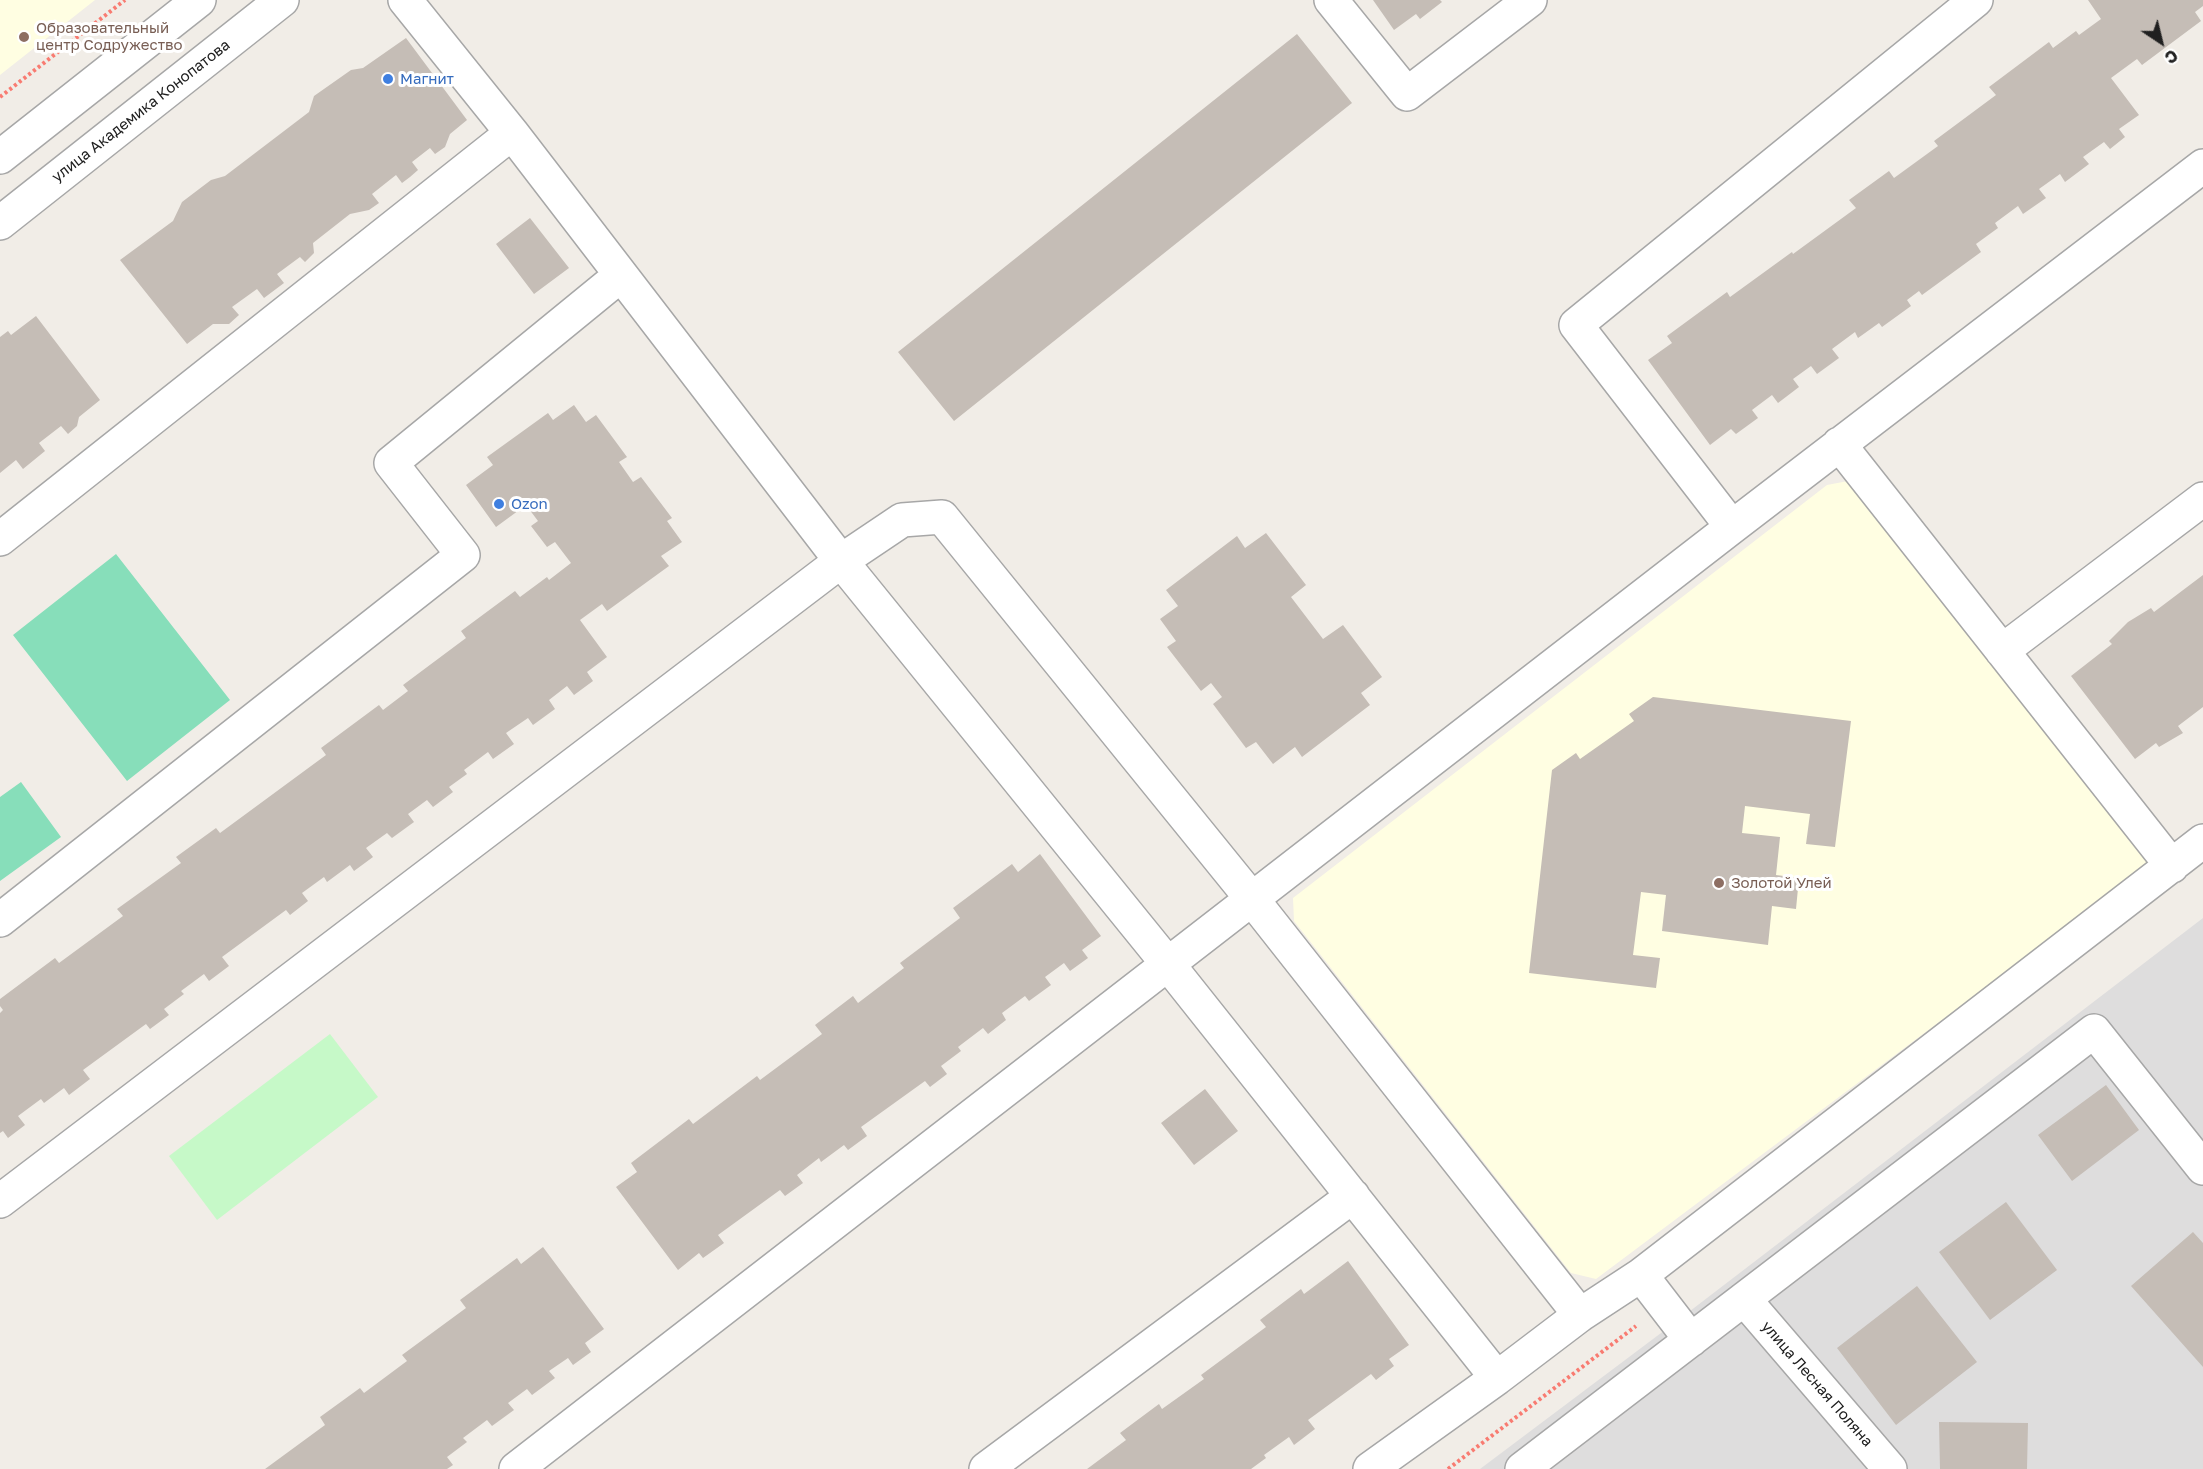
<!DOCTYPE html>
<html>
<head>
<meta charset="utf-8">
<style>
	body { margin:0 }
	#map { position:relative; width:2203px; height:1469px; overflow:hidden; background:#f1ede7; font-family:"Golos Text",sans-serif }
	canvas { display:block }
	.north { position:absolute; left:2131px; top:12px; width:60px; height:60px; -webkit-text-stroke:4px #fff; paint-order:stroke; rotate:145deg; font-size:16px; font-weight:700; line-height:24px; text-align:center; color:#202020 }
	.north::after { content:''; display:block; margin:auto; width:21px; height:27px; background:#202020; clip-path:polygon(50% 0,100% 100%,50% 72%,0 100%) }
</style>
</head>
<body>
<div id="map">
<canvas width="2203" height="1469"></canvas>
<div class="north">С</div>
</div>
<script>
const context = document.querySelector('canvas').getContext('2d');
context.lineJoin = 'round';
function paint(path, color) {
  context.fillStyle = color;
  context.fill(path, 'evenodd');
}
function toPath(rows) {
  const path = new Path2D();
  for (const r of rows) {
    path.moveTo(r[0], r[1]);
    for (let i = 2; i < r.length; i += 2) path.lineTo(r[i], r[i + 1]);
  }
  return path;
}
function strokePath(path, color, width, dash) {
  context.strokeStyle = color;
  context.lineWidth = width;
  context.lineCap = dash ? 'butt' : 'round';
  context.setLineDash(dash || []);
  context.stroke(path);
}
function drawText(font, color, halo, rows, align = 'center') {
  context.font = font + ' "Golos Text",sans-serif';
  context.lineWidth = 6;
  context.setLineDash([]);
  context.textBaseline = 'middle';
  context.strokeStyle = halo;
  context.fillStyle = color;
  for (const [text, x, y, turn = 0] of rows) {
    context.save();
    context.translate(x, y);
    context.rotate((+turn || 0) * Math.PI / 180);
    context.textAlign = isNaN(turn) ? turn : align;
    if (halo) context.strokeText(text, 0, 0);
    context.fillText(text, 0, 0);
    context.restore();
  }
}
paint(toPath([
	[2203,918,2203,1469,1480,1469,1677,1321]
]), '#dedddd');
paint(toPath([
	[0,0,95,0,0,75],
	[1848,481,2148,857,2146,867,1596,1279,1571,1273,1294,921,1293,898,1827,485]
]), '#fffee2');
paint(toPath([
	[330,1034,378,1097,217,1220,169,1156]
]), '#c6f9c8');
paint(toPath([
	[116,554,230,700,127,781,13,635],
	[21,782,61,837,0,881,0,797]
]), '#87deba');
paint(toPath([
	[1373,0,1440,0,1442,2,1420,19,1416,14,1394,30],
	[2088,0,2203,0,2203,6,2195,12,2201,21,2142,65,2137,59,2111,78,2139,115,2119,129,2125,137,2110,149,2104,142,2083,157,2089,164,2065,182,2060,174,2039,189,2046,198,2023,214,2018,206,1995,223,1998,228,1976,244,1981,252,1922,295,1919,291,1907,300,1911,306,1882,327,1879,323,1858,338,1855,332,1832,349,1839,358,1817,374,1811,366,1793,379,1799,387,1778,403,1772,395,1752,410,1758,418,1736,434,1731,429,1710,445,1648,360,1672,343,1667,336,1727,292,1730,297,1792,252,1793,254,1856,208,1849,200,1889,171,1894,178,1938,146,1934,141,1996,95,1989,87,2049,42,2053,48,2076,31,2079,35,2101,19],
	[1297,34,1352,103,954,421,898,352],
	[406,38,467,120,450,134,445,147,435,154,430,148,412,162,418,170,410,177,402,183,396,175,372,194,379,203,369,210,350,214,313,243,314,253,305,262,300,257,277,274,284,283,264,298,257,289,232,307,239,315,229,324,213,324,187,344,120,260,173,221,182,202,211,180,225,176,309,112,314,96,351,70,363,68],
	[530,218,569,268,534,294,496,244],
	[36,316,100,400,79,417,77,426,68,434,61,426,39,443,45,451,23,469,16,460,0,473,0,337,8,331,11,335],
	[574,405,586,422,596,415,627,457,619,462,633,482,641,477,672,518,667,521,682,542,661,556,669,566,607,611,602,604,580,620,607,657,587,672,593,681,574,695,567,686,549,700,555,709,533,725,528,718,506,733,514,744,493,759,488,752,464,770,467,774,449,787,453,792,433,807,427,800,408,814,414,822,392,838,387,833,366,848,373,857,354,871,350,865,327,882,324,877,302,893,308,901,290,915,286,910,222,957,229,966,209,981,204,974,181,991,184,994,164,1009,169,1015,150,1029,146,1024,83,1070,90,1079,69,1095,64,1088,44,1103,41,1099,18,1116,25,1125,8,1138,3,1131,0,1133,0,1013,3,1010,0,1006,0,999,55,958,59,963,123,916,117,909,181,863,176,857,216,828,220,833,326,755,321,748,379,705,383,710,408,691,403,685,466,638,461,631,515,591,520,597,547,577,549,580,571,563,555,542,547,547,531,526,538,521,526,505,496,527,466,485,493,465,487,457,548,413,553,420],
	[1266,533,1306,585,1291,597,1323,639,1343,625,1382,677,1361,693,1370,705,1302,757,1295,747,1273,764,1256,742,1246,748,1213,704,1222,697,1211,683,1201,691,1167,647,1176,641,1160,619,1178,606,1166,590,1237,536,1245,548],
	[2203,575,2203,707,2178,726,2183,733,2159,747,2156,743,2135,759,2071,676,2112,644,2109,641,2128,622,2151,608,2154,612],
	[1653,697,1851,721,1835,847,1806,844,1810,814,1745,806,1742,833,1780,837,1776,875,1799,878,1796,909,1772,906,1768,945,1662,931,1666,895,1641,892,1633,955,1660,958,1656,988,1529,973,1552,770,1576,753,1580,759,1634,721,1629,714],
	[1040,854,1101,936,1082,950,1088,958,1070,971,1064,963,1045,977,1051,985,1029,1001,1025,996,1002,1013,1006,1020,988,1034,983,1028,958,1047,961,1051,941,1066,947,1074,930,1087,925,1081,861,1127,867,1136,848,1150,844,1145,821,1162,819,1158,797,1175,803,1183,785,1196,780,1190,718,1235,724,1243,703,1258,699,1253,678,1270,616,1187,637,1172,631,1163,689,1119,693,1124,757,1076,760,1080,822,1034,815,1025,853,996,858,1003,904,968,900,963,960,918,953,908,1012,864,1018,872],
	[2106,1085,2139,1130,2072,1181,2038,1135],
	[1205,1089,1238,1131,1194,1165,1161,1123],
	[2006,1202,2057,1270,1990,1320,1939,1252],
	[2193,1232,2203,1243,2203,1367,2131,1286],
	[543,1247,604,1329,585,1343,591,1352,573,1365,568,1358,549,1371,555,1378,532,1395,527,1389,508,1403,514,1410,492,1426,487,1420,463,1438,467,1442,447,1457,453,1465,447,1469,265,1469,325,1425,320,1417,360,1388,364,1393,407,1361,402,1355,466,1308,460,1300,517,1258,521,1264],
	[1348,1261,1409,1345,1389,1359,1394,1366,1376,1380,1371,1374,1308,1420,1315,1429,1294,1445,1289,1437,1264,1455,1266,1458,1251,1469,1087,1469,1126,1440,1120,1433,1159,1404,1162,1409,1204,1379,1201,1375,1266,1327,1260,1320,1301,1289,1304,1294],
	[1917,1286,1977,1362,1896,1425,1837,1348],
	[1939,1422,2028,1423,2027,1469,1940,1469]
]), '#c5bdb6');
const minor = toPath([
	[1331,0,1407,94,1530,0],
	[512,133,841,561,1167,963,1497,1378],
	[0,157,199,0],
	[0,223,282,0],
	[1839,444,2172,866],
	[1732,527,1576,325,1976,0],
	[0,539,512,133,405,0],
	[2002,651,2203,499],
	[0,920,463,555,391,463,621,275],
	[0,1201,841,561,902,520,942,517,1252,899,1580,1315],
	[1641,1275,1691,1340],
	[1744,1299,1890,1469],
	[516,1469,1732,527,2203,166],
	[986,1469,1353,1196],
	[1370,1469,1497,1378,1580,1315,1641,1275,2203,841],
	[1522,1469,2094,1031,2203,1168]
]);
strokePath(minor, '#a7a7a7', 36);
strokePath(toPath([
	[0,97,125,0],
	[1448,1469,1636,1326]
]), '#f87b71', 4, [3, 3]);
strokePath(minor, '#fff', 33);
for (const [x, y, r, color] of [
	[24,37,6,"#8d6e63"],
	[388,79,6,"#3f7fe0"],
	[499,504,6,"#3f7fe0"],
	[1719,883,6,"#8d6e63"]
]) {
  const dot = new Path2D();
  dot.arc(x, y, r, 0, 2 * Math.PI);
  context.fillStyle = color;
  context.fill(dot);
  strokePath(dot, '#fff', 2);
}
drawText('15px', '#785e54', '#fff', [
	["Образовательный",36,28],
	["центр Содружество",36,45],
	["Золотой Улей",1731,883]
], 'left');
drawText('15px', '#366cbe', '#fff', [
	["Магнит",400,79],
	["Ozon",511,504]
], 'left');
drawText('15px', '#202020', '#fff', [
	["улица Академика Конопатова",141,111,-38],
	["улица Лесная Поляна",1817,1384,49]
]);
</script>
</body>
</html>
